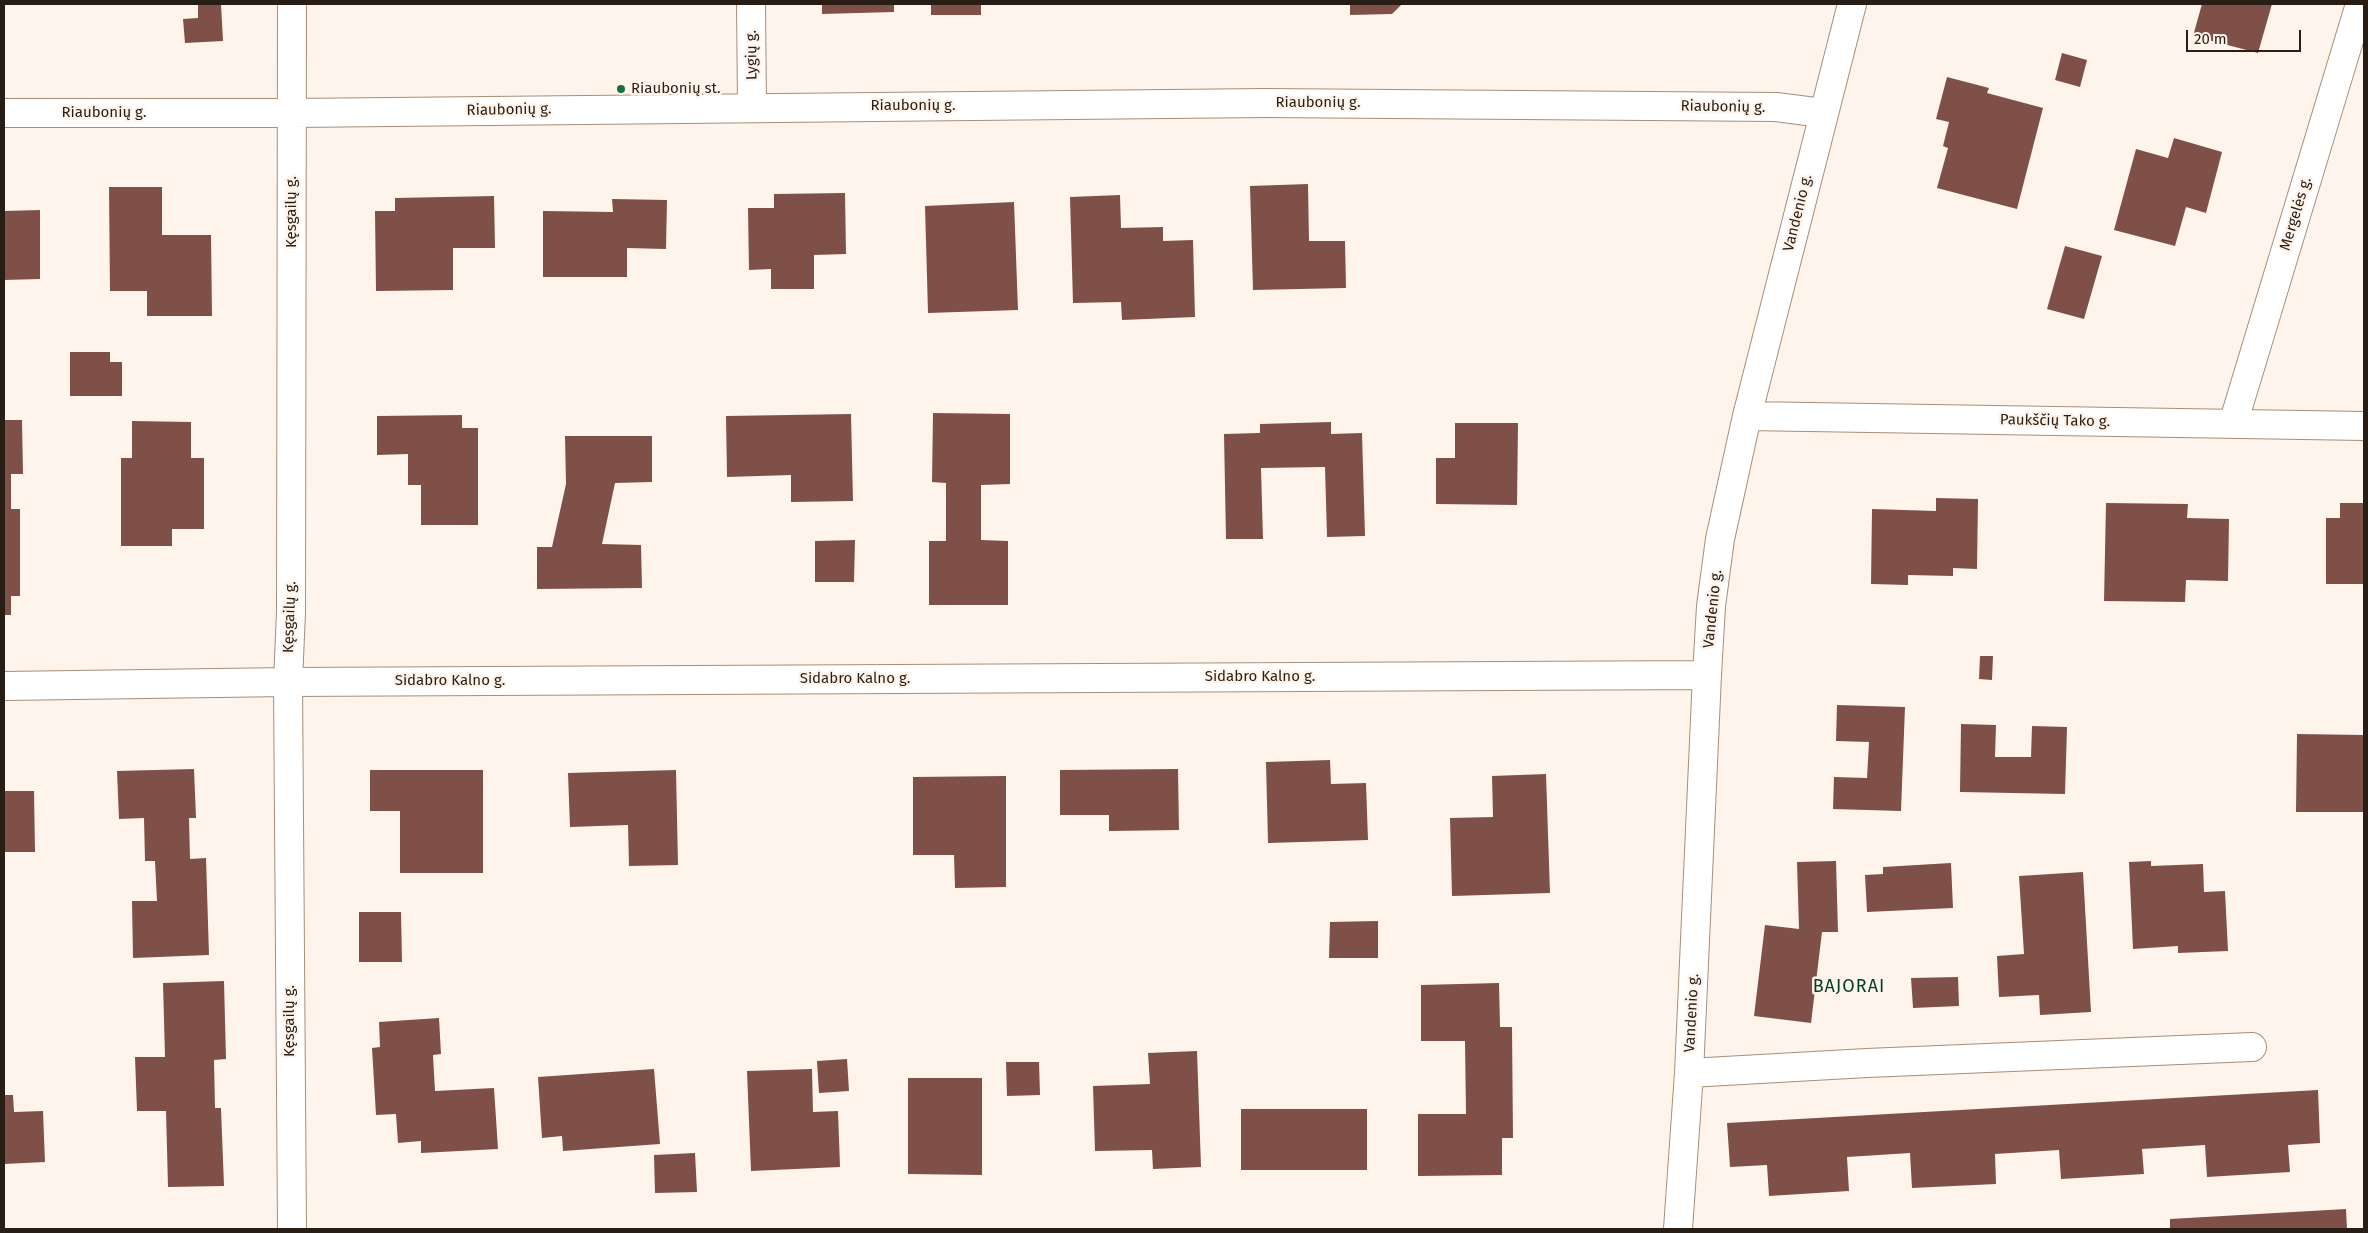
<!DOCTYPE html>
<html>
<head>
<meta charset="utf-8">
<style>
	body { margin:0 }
	#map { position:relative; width:2368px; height:1233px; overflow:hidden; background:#fff4eb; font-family:"Fira Sans",sans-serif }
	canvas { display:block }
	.frame { position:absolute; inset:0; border:5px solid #281e16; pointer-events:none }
	.scale { position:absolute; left:2186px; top:30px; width:115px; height:22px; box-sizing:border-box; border:2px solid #281e16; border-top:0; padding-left:6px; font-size:15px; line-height:18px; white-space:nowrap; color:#281e16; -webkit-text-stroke:4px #fff4eb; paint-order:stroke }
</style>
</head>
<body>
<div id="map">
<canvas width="2368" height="1233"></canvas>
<div class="frame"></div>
<div class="scale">20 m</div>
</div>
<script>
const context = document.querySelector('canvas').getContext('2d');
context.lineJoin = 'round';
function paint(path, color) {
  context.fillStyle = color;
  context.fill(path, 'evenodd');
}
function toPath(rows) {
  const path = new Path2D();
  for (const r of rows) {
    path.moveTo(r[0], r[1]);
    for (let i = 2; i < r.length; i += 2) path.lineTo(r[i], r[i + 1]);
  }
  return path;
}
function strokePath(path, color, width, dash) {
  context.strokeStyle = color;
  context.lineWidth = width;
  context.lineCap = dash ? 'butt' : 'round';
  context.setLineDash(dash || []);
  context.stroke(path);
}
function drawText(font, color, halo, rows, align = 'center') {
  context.font = font + ' "Fira Sans",sans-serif';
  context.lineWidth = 5;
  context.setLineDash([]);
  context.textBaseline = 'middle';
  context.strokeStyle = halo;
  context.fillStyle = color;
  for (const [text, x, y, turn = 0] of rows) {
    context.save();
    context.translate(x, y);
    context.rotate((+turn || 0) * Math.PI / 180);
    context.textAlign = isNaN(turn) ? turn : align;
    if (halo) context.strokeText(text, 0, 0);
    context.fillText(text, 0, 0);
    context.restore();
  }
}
paint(toPath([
	[198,4,221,4,223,41,185,43,183,19,198,18],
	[822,4,894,4,894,12,822,14],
	[931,4,981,4,981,15,931,15],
	[1350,4,1402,4,1392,14,1350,15],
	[2202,4,2272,4,2258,53,2193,36],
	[2062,53,2087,60,2080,87,2055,80],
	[1947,77,1989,88,1987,93,2043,108,2017,209,1937,188,1948,148,1943,146,1949,122,1936,119],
	[2174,138,2222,152,2206,213,2186,207,2175,246,2114,230,2136,149,2168,158],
	[1308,184,1309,241,1345,241,1346,288,1253,290,1250,186],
	[109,187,162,187,162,235,211,235,212,316,147,316,147,291,110,291],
	[845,193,846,254,814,255,814,289,771,289,771,269,749,270,748,208,774,208,774,194],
	[1120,195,1121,228,1163,227,1163,241,1193,240,1195,317,1122,320,1121,302,1073,303,1070,197],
	[494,196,495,248,453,248,453,290,376,291,375,211,395,211,395,198],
	[612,199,667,200,666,249,627,248,627,277,543,277,543,211,613,212],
	[1014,202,1018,310,928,313,925,206],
	[40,210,40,279,4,280,4,211],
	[2065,246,2102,256,2084,319,2047,309],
	[70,352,110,352,110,362,122,362,122,396,70,396],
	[933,413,1010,414,1010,484,981,485,981,540,1008,541,1008,605,929,605,929,541,946,541,946,483,932,482],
	[851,414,853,501,791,502,791,475,727,477,726,416],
	[462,415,462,428,478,428,478,525,421,525,421,485,408,485,408,454,377,455,377,416],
	[4,420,22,420,23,474,11,474,11,509,20,509,20,596,11,596,11,615,4,615],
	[132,421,191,422,191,458,204,458,204,529,172,529,172,546,121,546,121,458,132,458],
	[1331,422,1331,434,1362,433,1365,536,1327,537,1325,467,1261,468,1263,539,1226,539,1224,434,1260,433,1260,424],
	[1455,423,1518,423,1517,505,1436,504,1436,458,1455,458],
	[565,436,652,436,652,482,615,483,602,544,641,545,642,588,537,589,537,547,552,547,566,484],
	[1936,498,1978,499,1977,569,1953,568,1953,576,1908,575,1908,585,1871,584,1872,509,1936,511],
	[2106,503,2188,504,2187,518,2229,519,2228,581,2186,580,2185,602,2104,601],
	[2340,503,2364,503,2364,584,2326,584,2326,518,2340,518],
	[855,540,854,582,815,582,815,541],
	[1980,656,1993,656,1992,680,1979,679],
	[1837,705,1905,707,1901,811,1833,809,1834,777,1867,778,1869,742,1836,741],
	[1961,724,1996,725,1995,757,2031,757,2032,726,2067,727,2065,794,1960,792],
	[2297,734,2364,735,2364,812,2296,812],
	[1330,760,1331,784,1366,783,1368,840,1268,843,1266,762],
	[194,769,196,818,189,818,190,859,206,858,209,955,133,958,132,901,157,901,155,861,145,861,144,818,119,819,117,771],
	[1178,769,1179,830,1109,831,1109,815,1060,815,1060,770],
	[370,770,483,770,483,873,400,873,400,811,370,811],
	[676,770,678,865,629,866,628,825,570,827,568,773],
	[1546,774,1550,893,1452,896,1450,818,1493,817,1492,776],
	[1006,776,1006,887,955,888,954,855,913,855,913,777],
	[4,791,34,791,35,852,4,852],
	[1836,861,1838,932,1822,932,1811,1023,1754,1016,1765,925,1799,929,1797,862],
	[2151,861,2151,866,2203,864,2204,892,2225,891,2228,951,2178,953,2178,946,2133,949,2129,862],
	[1951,863,1953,908,1867,912,1865,875,1883,874,1883,867],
	[2083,872,2091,1012,2040,1015,2039,995,1999,997,1997,956,2024,954,2019,876],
	[359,912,401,912,402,962,359,962],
	[1378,921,1378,958,1329,958,1330,922],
	[1958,977,1959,1006,1913,1008,1911,978],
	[224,981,226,1059,214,1060,215,1108,221,1108,224,1186,168,1187,166,1111,137,1111,135,1057,165,1057,163,983],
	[1499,983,1500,1027,1512,1027,1513,1138,1502,1138,1502,1175,1418,1176,1418,1114,1466,1114,1465,1041,1421,1041,1421,985],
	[439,1018,441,1054,433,1055,435,1091,494,1088,498,1149,421,1153,421,1141,398,1143,396,1114,376,1115,372,1048,380,1047,379,1022],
	[1197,1051,1201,1167,1153,1169,1152,1150,1095,1151,1093,1086,1150,1084,1148,1053],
	[847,1059,849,1091,819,1093,817,1061],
	[1006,1062,1039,1062,1040,1095,1007,1096],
	[654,1069,660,1144,563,1151,562,1136,542,1138,538,1077],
	[812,1069,813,1112,838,1111,840,1167,751,1171,747,1071],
	[908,1078,982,1078,982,1175,908,1174],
	[2318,1090,2320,1143,2288,1145,2290,1172,2207,1177,2205,1145,2142,1149,2144,1174,2061,1179,2059,1150,1995,1154,1996,1184,1912,1188,1910,1153,1847,1157,1849,1191,1769,1196,1767,1165,1730,1167,1727,1123],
	[4,1095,13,1095,14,1112,43,1111,45,1162,4,1164],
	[1241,1109,1367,1109,1367,1170,1241,1170],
	[695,1153,697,1192,655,1193,654,1155],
	[2346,1209,2347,1229,2170,1229,2170,1219]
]), '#7e5048');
const minor = toPath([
	[292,4,291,612,288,682,292,1229],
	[751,4,752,107],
	[4,113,293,113,1265,103,1776,107,1823,113],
	[1747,416,2364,426],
	[2233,424,2360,4],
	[4,686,288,682,1707,675],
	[1689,1073,1867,1063,2252,1047],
	[1678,1229,1689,1073,1707,675,1711,606,1720,539,1747,416,1852,4]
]);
strokePath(minor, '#a68e7a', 30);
strokePath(minor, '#fff', 28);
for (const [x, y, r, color] of [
	[621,89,5,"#186e41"]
]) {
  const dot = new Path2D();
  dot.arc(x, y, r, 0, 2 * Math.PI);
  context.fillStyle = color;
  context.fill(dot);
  strokePath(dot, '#fff4eb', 2);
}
drawText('15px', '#281e16', '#fff4eb', [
	["Lygių g.",752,55,-91],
	["Riaubonių g.",1318,103],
	["Riaubonių g.",913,106],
	["Riaubonių g.",1723,107,1],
	["Riaubonių g.",509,110,-1],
	["Riaubonių g.",104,113],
	["Kęsgailų g.",292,212,-90],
	["Vandenio g.",1798,213,-76],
	["Mergelės g.",2296,214,-73],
	["Paukščių Tako g.",2055,421,1],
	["Vandenio g.",1713,609,-84],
	["Kęsgailų g.",290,617,-88],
	["Sidabro Kalno g.",1260,677],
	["Sidabro Kalno g.",855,679],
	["Sidabro Kalno g.",450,681],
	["Vandenio g.",1692,1013,-87],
	["Kęsgailų g.",290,1021,-90]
]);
drawText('15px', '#281e16', '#fff4eb', [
	["Riaubonių st.",631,89]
], 'left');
context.letterSpacing = '1px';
drawText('18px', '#003f21', '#fff4eb', [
	["BAJORAI",1849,987]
]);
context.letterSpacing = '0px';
</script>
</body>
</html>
